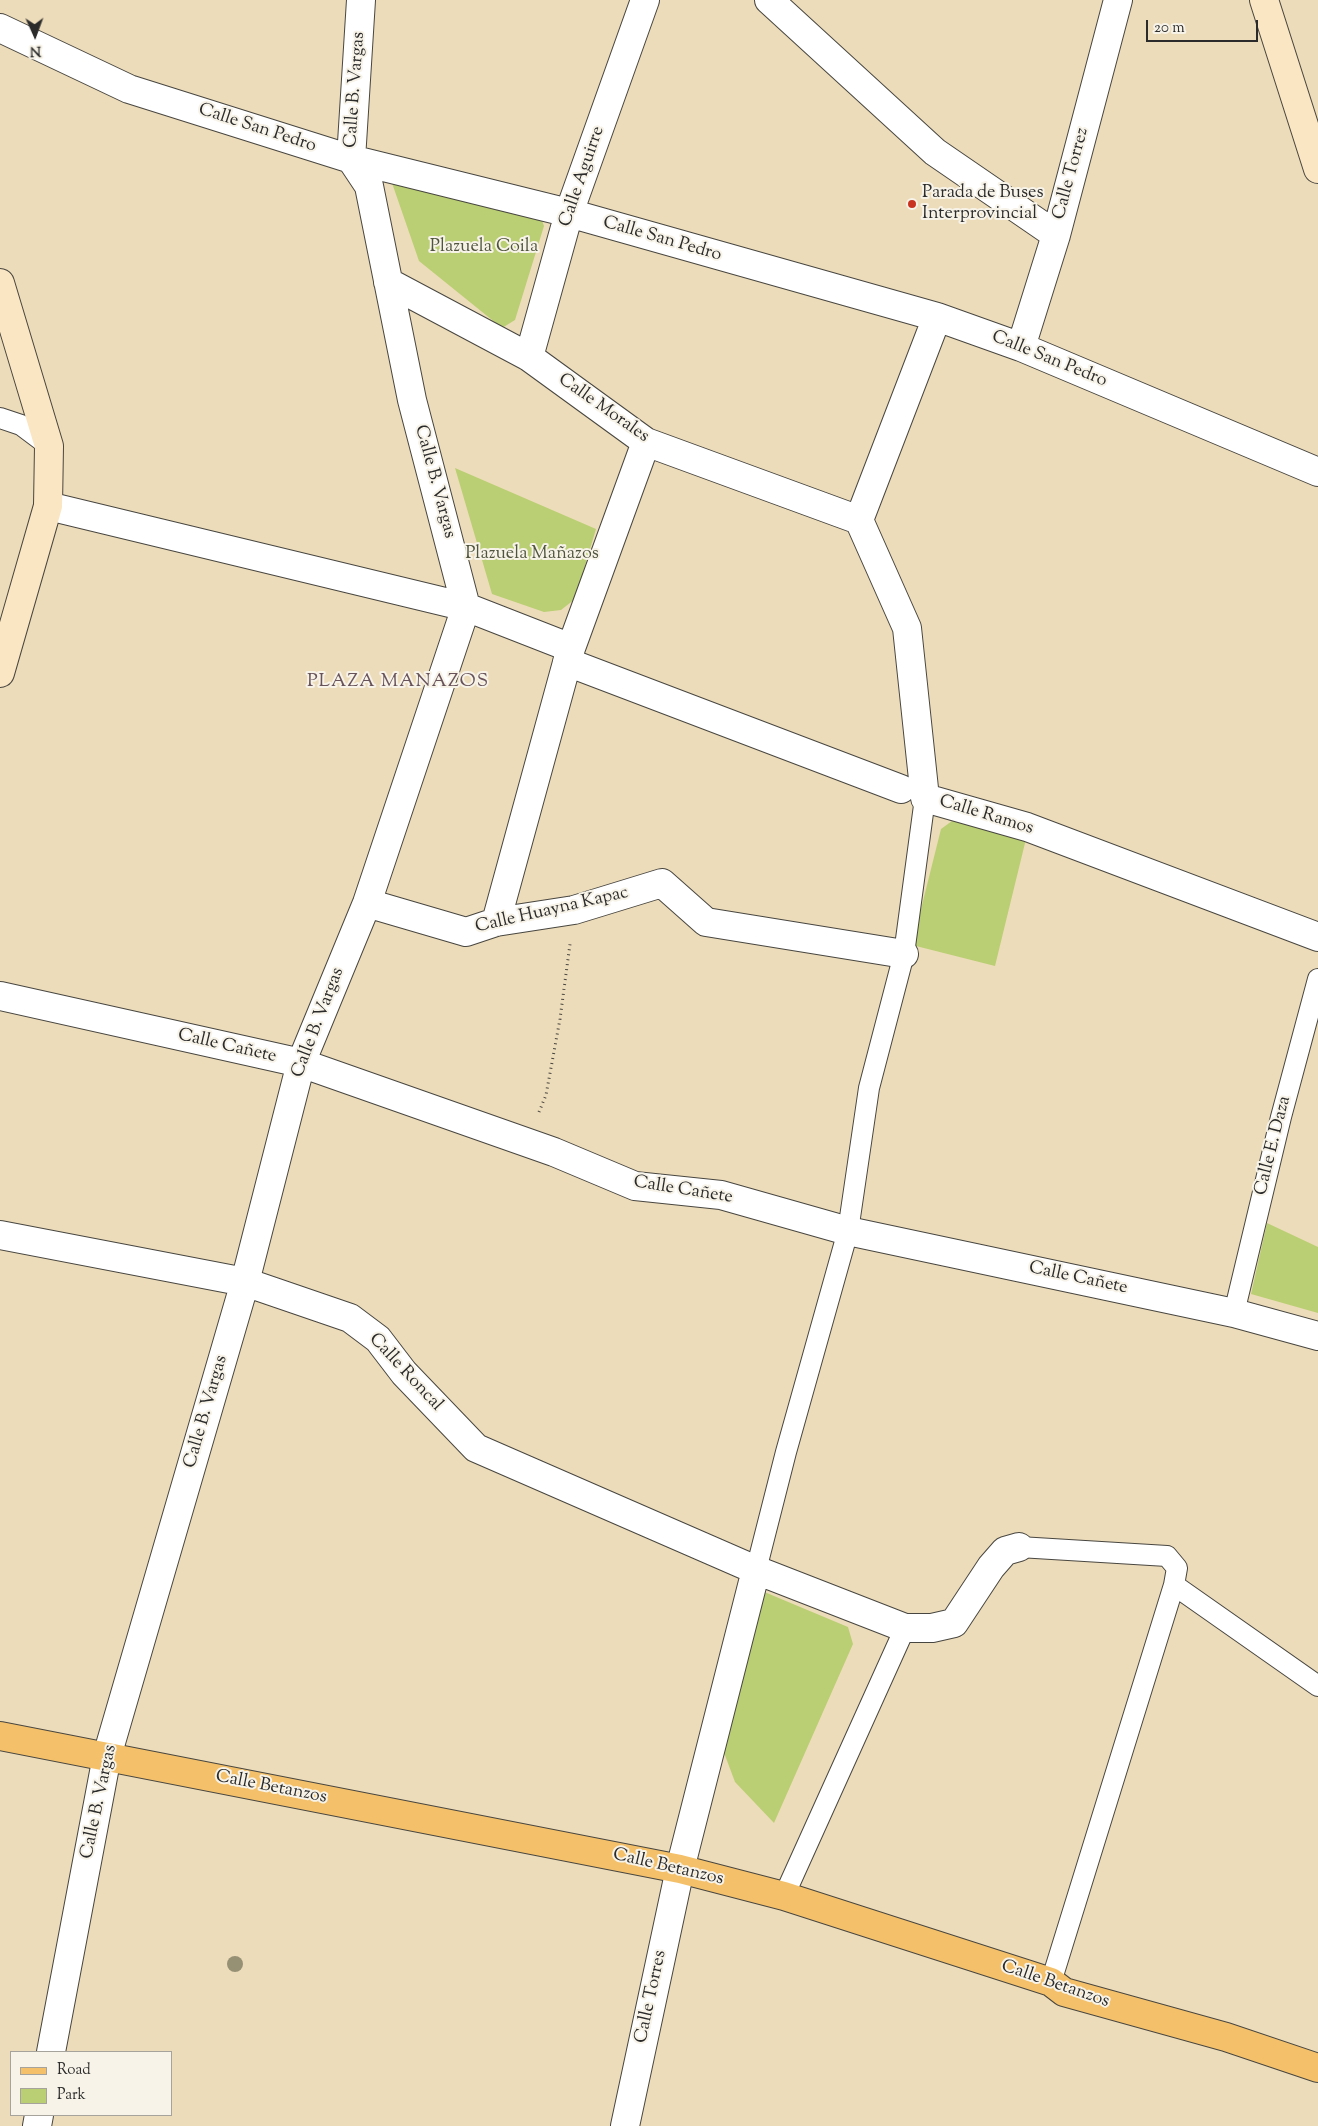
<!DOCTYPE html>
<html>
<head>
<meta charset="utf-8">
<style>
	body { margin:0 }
	#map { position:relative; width:1318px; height:2126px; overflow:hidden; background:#eddcba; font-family:"Sorts Mill Goudy",serif }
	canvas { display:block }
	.legend { position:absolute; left:10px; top:2051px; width:162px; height:65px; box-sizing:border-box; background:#f7f3e8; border:1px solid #a5a39c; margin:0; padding:6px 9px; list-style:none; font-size:15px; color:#2b2b2b }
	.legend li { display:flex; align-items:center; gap:10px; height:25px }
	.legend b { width:25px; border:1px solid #a5a39c }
	.north { position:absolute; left:10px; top:10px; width:50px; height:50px; -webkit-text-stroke:4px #f7f3e8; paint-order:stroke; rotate:178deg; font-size:14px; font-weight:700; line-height:20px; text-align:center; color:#2b2b2b }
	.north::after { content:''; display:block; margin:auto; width:18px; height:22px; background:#2b2b2b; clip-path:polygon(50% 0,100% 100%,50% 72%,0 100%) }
	.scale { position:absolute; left:1146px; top:20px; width:112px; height:22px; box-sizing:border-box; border:2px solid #2b2b2b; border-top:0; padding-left:6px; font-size:15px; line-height:18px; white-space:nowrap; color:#2b2b2b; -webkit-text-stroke:4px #f7f3e8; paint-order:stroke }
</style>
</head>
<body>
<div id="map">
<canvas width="1318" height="2126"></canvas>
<ul class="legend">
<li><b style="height:6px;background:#f4c16a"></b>Road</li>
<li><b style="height:14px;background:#bacf73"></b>Park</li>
</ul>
<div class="north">N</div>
<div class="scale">20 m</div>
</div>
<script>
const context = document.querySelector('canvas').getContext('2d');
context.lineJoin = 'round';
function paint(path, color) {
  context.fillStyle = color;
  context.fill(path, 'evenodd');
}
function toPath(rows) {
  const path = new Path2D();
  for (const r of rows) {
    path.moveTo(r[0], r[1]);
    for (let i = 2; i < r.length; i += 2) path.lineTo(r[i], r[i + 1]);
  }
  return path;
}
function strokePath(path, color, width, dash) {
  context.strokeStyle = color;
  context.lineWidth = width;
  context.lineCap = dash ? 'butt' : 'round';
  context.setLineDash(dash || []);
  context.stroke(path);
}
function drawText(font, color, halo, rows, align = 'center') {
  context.font = font + ' "Sorts Mill Goudy",serif';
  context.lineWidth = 4;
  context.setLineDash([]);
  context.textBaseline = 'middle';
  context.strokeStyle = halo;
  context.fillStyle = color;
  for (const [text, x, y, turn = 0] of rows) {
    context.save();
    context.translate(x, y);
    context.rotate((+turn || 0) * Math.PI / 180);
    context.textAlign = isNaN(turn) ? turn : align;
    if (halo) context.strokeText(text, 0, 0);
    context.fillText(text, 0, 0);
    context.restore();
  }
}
paint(toPath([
	[392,183,539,212,544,226,515,320,502,328,419,261],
	[455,468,596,529,575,599,561,610,544,612,492,594],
	[952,821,1026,839,995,966,912,945,941,829],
	[1267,1223,1318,1247,1318,1313,1251,1294],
	[762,1591,848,1627,853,1644,774,1823,735,1782,714,1726]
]), '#bacf73');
const service = toPath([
	[0,418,21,425,49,446],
	[1234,1313,1281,1117,1318,979],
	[1019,1547,1167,1556,1177,1568,1174,1585,1051,1982],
	[756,1570,786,1452,848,1231,869,1088,904,954,925,798],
	[1174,1585,1318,1686],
	[784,1896,905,1628]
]);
const minor = toPath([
	[769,0,935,152,1056,235],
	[0,28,129,89,351,159,569,213,937,317,1021,347,1318,472],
	[388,282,529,357,646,442,859,520],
	[1021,347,1056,235,1118,0],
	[529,357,569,213,645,0],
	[48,506,466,607,571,648],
	[859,520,907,628,925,798,1027,827,1318,937],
	[859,520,937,317],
	[567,662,901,789],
	[367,903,466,932,496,922,574,910,662,883,706,922,904,954],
	[496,922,571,648,646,442],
	[0,996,301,1063,554,1152,635,1186,721,1195,848,1231,1234,1313,1318,1336],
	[0,1235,245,1282,350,1318,378,1339,404,1373,476,1448,756,1570,905,1628,932,1628,954,1623,991,1567,1005,1551,1019,1547],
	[51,2052,107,1756,245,1282,301,1063,367,903,466,607,412,400,369,186,351,159,361,0],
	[37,2126,39,2115],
	[625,2126,680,1869,756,1570]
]);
const secondary = toPath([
	[1264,0,1318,169],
	[0,283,49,446,48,506,0,673]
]);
const primary = toPath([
	[0,1736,680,1869,784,1896,1051,1982,1064,1992,1226,2037,1318,2068]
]);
strokePath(service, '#484640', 22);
strokePath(minor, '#484640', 30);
strokePath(secondary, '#484640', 30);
strokePath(primary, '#484640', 30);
strokePath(toPath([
	[539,1112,546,1095,560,1019,570,944]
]), '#484640', 3, [1, 4]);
strokePath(service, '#fff', 20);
strokePath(minor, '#fff', 28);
strokePath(secondary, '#fbe6c3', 28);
strokePath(primary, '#f4c16a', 28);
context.fillStyle = '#969175';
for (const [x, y] of [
	[235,1964]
]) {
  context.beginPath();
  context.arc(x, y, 8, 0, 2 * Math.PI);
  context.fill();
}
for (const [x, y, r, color] of [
	[912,204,5,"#c8321e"]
]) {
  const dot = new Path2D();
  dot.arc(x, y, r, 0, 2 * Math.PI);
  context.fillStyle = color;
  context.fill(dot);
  strokePath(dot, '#f7f3e8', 2);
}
drawText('18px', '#2b2b2b', '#f7f3e8', [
	["Calle B. Vargas",356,90,-86],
	["Calle San Pedro",257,129,18],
	["Calle Torrez",1072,174,-75],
	["Calle Aguirre",583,177,-71],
	["Calle San Pedro",662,240,16],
	["Calle San Pedro",1049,360,22],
	["Calle Morales",603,409,35],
	["Calle B. Vargas",434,482,75],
	["Calle Ramos",986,816,17],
	["Calle Huayna Kapac",552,911,-13],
	["Calle B. Vargas",319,1023,-69],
	["Calle Cañete",227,1047,13],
	["Calle E. Daza",1274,1146,-76],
	["Calle Cañete",683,1191,9],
	["Calle Cañete",1078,1279,12],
	["Calle Roncal",405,1373,47],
	["Calle B. Vargas",207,1412,-74],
	["Calle Betanzos",271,1788,11],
	["Calle B. Vargas",100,1802,-78],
	["Calle Betanzos",668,1868,13],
	["Calle Betanzos",1055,1985,19],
	["Calle Torres",652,1997,-78]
]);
drawText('18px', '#2b2b2b', '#f7f3e8', [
	["Parada de Buses",922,194],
	["Interprovincial",922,215]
], 'left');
drawText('18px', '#4f543d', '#f7f3e8', [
	["Plazuela Coila",484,248],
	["Plazuela Mañazos",532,555]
]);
context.letterSpacing = '1px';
drawText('19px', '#68535a', '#f7f3e8', [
	["PLAZA MANAZOS",398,683]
]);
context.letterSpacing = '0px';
</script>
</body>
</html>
